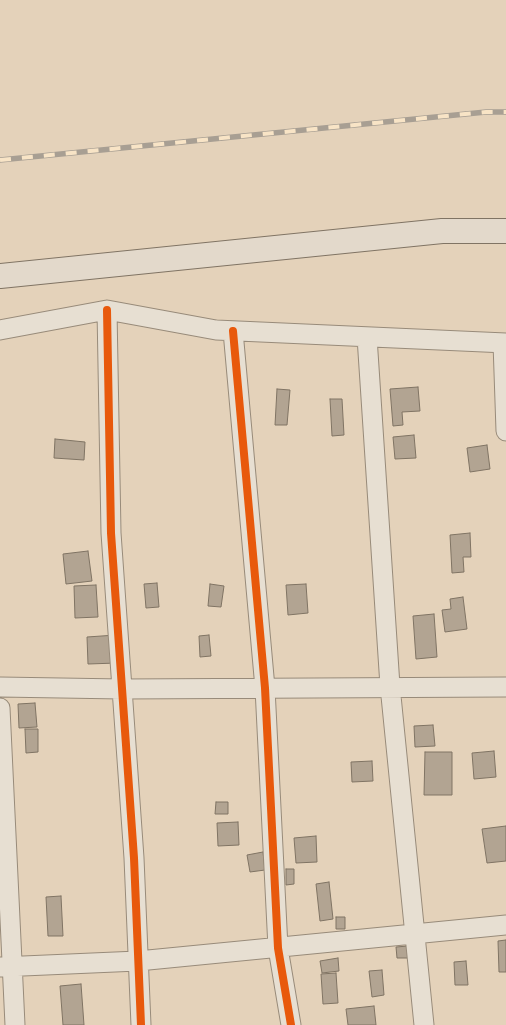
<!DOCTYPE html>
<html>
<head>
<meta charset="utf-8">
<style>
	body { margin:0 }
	canvas { display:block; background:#e4d2ba }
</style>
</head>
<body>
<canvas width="506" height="1025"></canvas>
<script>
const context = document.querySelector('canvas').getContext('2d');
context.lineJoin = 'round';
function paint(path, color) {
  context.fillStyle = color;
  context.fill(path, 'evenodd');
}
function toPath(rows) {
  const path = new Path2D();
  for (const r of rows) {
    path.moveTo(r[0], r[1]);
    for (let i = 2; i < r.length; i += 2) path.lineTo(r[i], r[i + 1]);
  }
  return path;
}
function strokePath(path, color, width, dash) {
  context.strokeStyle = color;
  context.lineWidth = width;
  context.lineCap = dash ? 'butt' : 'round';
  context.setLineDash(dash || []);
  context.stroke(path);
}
const building = toPath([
	[418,387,420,411,402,412,403,425,393,426,390,389,418,387],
	[277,389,290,390,287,425,275,425,277,389],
	[330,399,342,399,344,435,332,436,330,399],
	[414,435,416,458,395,459,393,437,414,435],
	[55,439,85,442,84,460,54,458,55,439],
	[487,445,490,469,470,472,467,448,487,445],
	[470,533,471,557,463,557,464,572,452,573,450,535,470,533],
	[88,551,92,581,66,584,63,554,88,551],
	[157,583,159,607,146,608,144,584,157,583],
	[210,584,224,586,221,607,208,606,210,584],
	[306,584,308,613,288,615,286,585,306,584],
	[96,585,98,617,75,618,74,586,96,585],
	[463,597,467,629,445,632,442,610,451,609,450,599,463,597],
	[434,614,437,657,416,659,413,616,434,614],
	[116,635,117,663,88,664,87,637,116,635],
	[209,635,211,656,200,657,199,636,209,635],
	[35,703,37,727,19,728,18,704,35,703],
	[433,725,435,746,415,747,414,726,433,725],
	[25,729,38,729,38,752,26,753,25,729],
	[494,751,496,777,474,779,472,753,494,751],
	[425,752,452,752,452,795,424,795,425,752],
	[372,761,373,781,352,782,351,762,372,761],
	[216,802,228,802,228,814,215,814,216,802],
	[238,822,239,845,218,846,217,823,238,822],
	[506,826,506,861,487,863,482,829,506,826],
	[316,836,317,862,296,863,294,838,316,836],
	[263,852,265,870,250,872,247,855,263,852],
	[286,869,294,869,294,884,286,885,286,869],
	[329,882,333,919,320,921,316,884,329,882],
	[61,896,63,936,48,936,46,897,61,896],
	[336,917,345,917,345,929,336,929,336,917],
	[506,940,506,972,499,972,498,941,506,940],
	[408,946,409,958,397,958,396,947,408,946],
	[338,958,339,971,322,973,320,961,338,958],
	[466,961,468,985,455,985,454,962,466,961],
	[382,970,384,995,372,997,369,971,382,970],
	[336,973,338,1003,323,1004,321,974,336,973],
	[81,984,84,1025,63,1025,60,986,81,984],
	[374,1006,376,1025,348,1025,346,1009,374,1006]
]);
paint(building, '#b2a492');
strokePath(building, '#807464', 1);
const minor = toPath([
	[107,310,111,533,134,858,141,1025],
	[0,330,107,310,216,330,506,343],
	[233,331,265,688,278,948,291,1025],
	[367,337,390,686,424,1025],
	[503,343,506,431],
	[0,687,122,689,506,687],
	[0,708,15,1025],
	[0,967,138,961,506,925]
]);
const major = toPath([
	[0,276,442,231,506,231]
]);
strokePath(minor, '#988b7a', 21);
strokePath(major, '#807464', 26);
strokePath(minor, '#e7dfd2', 19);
strokePath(major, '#e3d9cb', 24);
const rail = toPath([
	[0,160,486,112,506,112]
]);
strokePath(rail, '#a89f93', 5.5);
strokePath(rail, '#f8e4c6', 4, [11]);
strokePath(toPath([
	[107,310,111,533,134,858,141,1025],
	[233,331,265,688,278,948,291,1025]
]), '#e8590c', 8);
</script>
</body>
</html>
